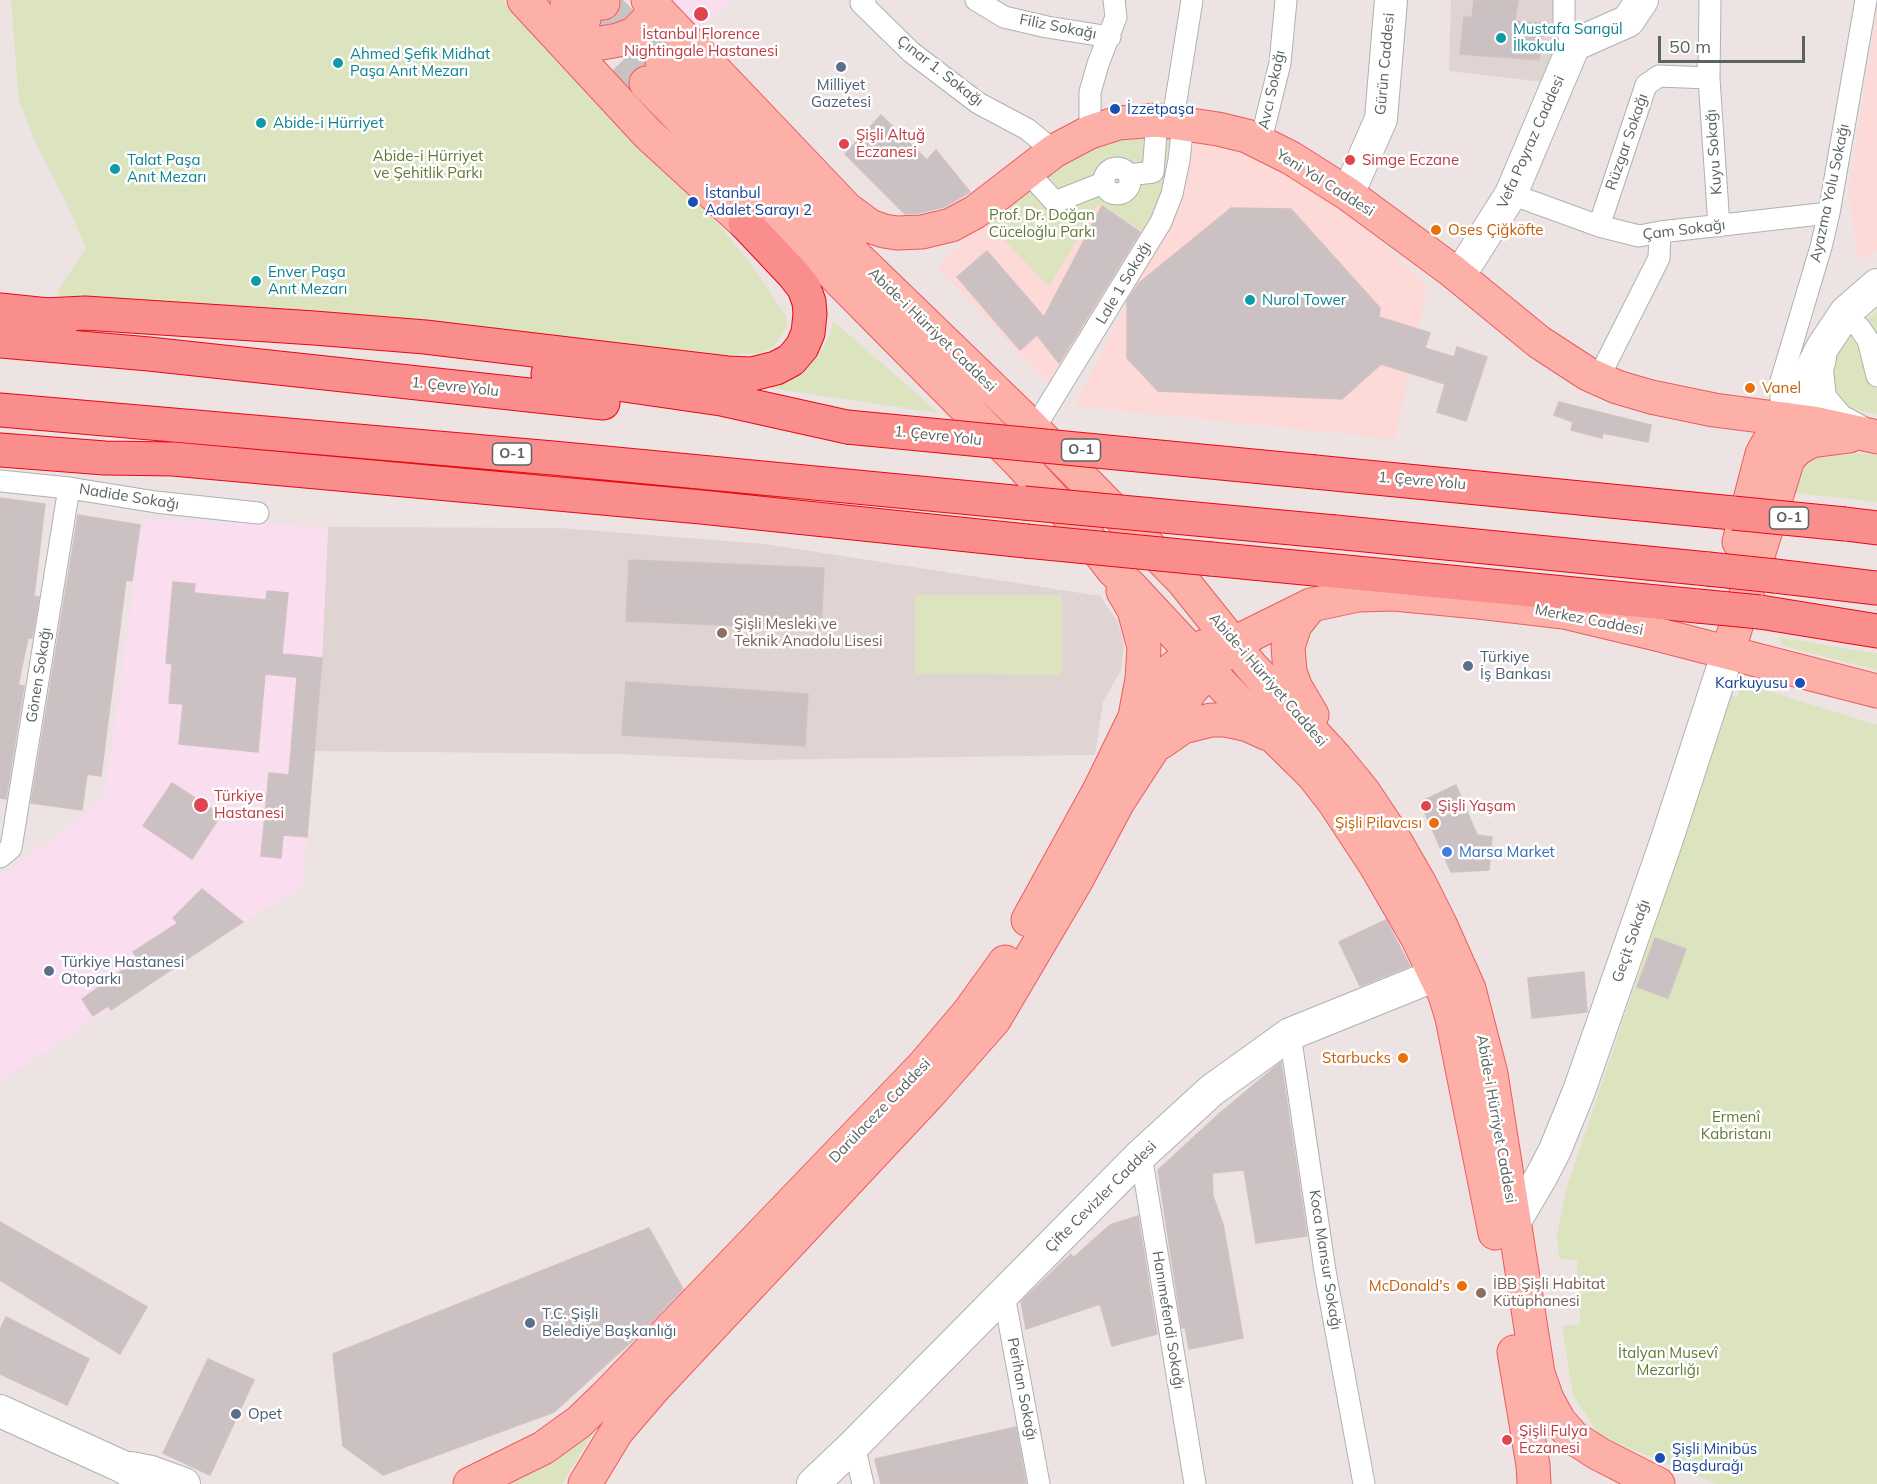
<!DOCTYPE html>
<html>
<head>
<meta charset="utf-8">
<style>
	body { margin:0 }
	#map { position:relative; width:1877px; height:1484px; overflow:hidden; background:#ede3e2; font-family:Mulish,sans-serif }
	canvas { display:block }
	.scale { position:absolute; left:1658px; top:36px; width:147px; height:27px; box-sizing:border-box; border:3px solid #5b6361; border-top:0; padding-left:8px; font-size:18px; line-height:21px; white-space:nowrap; color:#5b6361; -webkit-text-stroke:4px #fff; paint-order:stroke }
</style>
</head>
<body>
<div id="map">
<canvas width="1877" height="1484"></canvas>
<div class="scale">50 m</div>
</div>
<script>
const context = document.querySelector('canvas').getContext('2d');
context.lineJoin = 'round';
function paint(path, color) {
  context.fillStyle = color;
  context.fill(path, 'evenodd');
}
function toPath(rows) {
  const path = new Path2D();
  for (const r of rows) {
    if (r.length === 3) {
      path.moveTo(r[0] + r[2], r[1]);
      path.arc(r[0], r[1], r[2], 0, 2 * Math.PI);
      continue;
    }
    path.moveTo(r[0], r[1]);
    for (let i = 2; i < r.length; i += 2) path.lineTo(r[i], r[i + 1]);
  }
  return path;
}
function strokePath(path, color, width, dash) {
  context.strokeStyle = color;
  context.lineWidth = width;
  context.lineCap = dash ? 'butt' : 'round';
  context.setLineDash(dash || []);
  context.stroke(path);
}
function drawText(font, color, halo, rows, align = 'center') {
  context.font = font + ' Mulish,sans-serif';
  context.lineWidth = 5;
  context.setLineDash([]);
  context.textBaseline = 'middle';
  context.strokeStyle = halo;
  context.fillStyle = color;
  for (const [text, x, y, turn = 0] of rows) {
    context.save();
    context.translate(x, y);
    context.rotate((+turn || 0) * Math.PI / 180);
    context.textAlign = isNaN(turn) ? turn : align;
    if (halo) context.strokeText(text, 0, 0);
    context.fillText(text, 0, 0);
    context.restore();
  }
}
paint(toPath([
	[1877,13,1877,251,1857,259,1849,188],
	[1195,138,1262,152,1328,193,1427,286,1395,439,1075,406,1169,220],
	[1098,203,1144,232,1049,385,938,267,984,219]
]), '#fdd9d8');
paint(toPath([
	[1451,0,1559,0,1561,35,1544,82,1449,71],
	[328,527,560,528,765,544,1100,596,1118,622,1124,644,1121,670,1103,702,1095,755,753,760,616,754,314,751,322,658]
]), '#e0d4d3');
paint(toPath([
	[672,0,732,0,701,28],
	[143,519,328,527,322,658,303,887,243,922,0,1081,0,876,80,818,105,793]
]), '#fadef0');
paint(toPath([
	[11,0,502,0,569,74,706,209,757,272,787,318,787,326,774,346,760,353,727,355,58,300,57,292,86,248,66,202,36,144,19,101],
	[1135,134,1176,135,1171,171,1144,232,1098,204,1049,287,984,219,1046,171,1095,147],
	[1877,310,1877,414,1848,408,1841,401,1834,386,1832,362,1840,347],
	[833,321,907,385,938,413,770,388,791,380,810,364,821,352,830,335],
	[1828,451,1877,455,1877,502,1787,492,1810,455],
	[915,595,1062,595,1062,675,915,674],
	[1778,637,1877,654,1877,670,1783,646],
	[1742,683,1877,725,1877,1484,1717,1484,1600,1436,1573,1395,1562,1326,1580,1324,1577,1260,1559,1259,1557,1235,1567,1187,1732,696,1737,697],
	[603,1417,562,1484,506,1484]
]), '#dbe4bf');
const building = toPath([
	[1474,0,1518,0,1515,21,1543,23,1539,60,1460,54,1464,17,1472,17,1474,0],
	[881,115,927,160,936,150,970,192,944,207,919,213,905,214,845,154,881,115],
	[1102,206,1140,232,1059,363,1037,335,1020,350,957,277,987,251,1044,317,1102,206],
	[1231,208,1291,209,1380,308,1379,317,1430,333,1425,348,1454,357,1457,347,1487,357,1466,421,1437,412,1445,384,1381,364,1342,399,1158,391,1127,358,1127,301,1139,283,1231,208],
	[1559,402,1651,425,1648,442,1603,433,1602,438,1571,430,1573,422,1554,415,1559,402],
	[0,498,45,504,34,596,39,597,32,638,28,638,18,685,24,686,6,799,0,798,0,498],
	[78,515,140,525,132,581,126,580,101,776,87,774,82,810,31,803,78,515],
	[629,560,824,568,821,629,626,621,629,560],
	[173,582,195,584,194,593,266,600,267,591,288,593,282,654,322,658,307,837,283,835,281,858,261,856,269,773,289,775,297,677,265,674,258,752,179,744,183,704,169,703,172,664,166,663,173,582],
	[626,682,808,694,805,746,622,735,626,682],
	[172,783,221,815,192,859,143,826,172,783],
	[1456,785,1477,835,1492,837,1489,870,1451,872,1420,802,1456,785],
	[202,889,243,922,111,1010,108,1006,93,1016,82,999,138,959,133,952,178,923,173,918,202,889],
	[1386,920,1410,966,1360,986,1339,942,1386,920],
	[1655,938,1686,949,1668,998,1637,987,1655,938],
	[1584,972,1587,1012,1532,1018,1528,978,1584,972],
	[1281,1062,1307,1236,1256,1243,1244,1170,1212,1173,1213,1196,1223,1224,1243,1338,1189,1349,1185,1327,1182,1328,1158,1170,1220,1113,1281,1062],
	[1138,1216,1157,1334,1112,1346,1100,1304,1026,1329,1021,1302,1028,1295,1071,1254,1073,1258,1110,1225,1138,1216],
	[0,1222,147,1307,120,1354,0,1280,0,1222],
	[649,1228,683,1289,640,1334,554,1412,383,1475,343,1446,333,1354,649,1228],
	[6,1317,89,1359,67,1405,0,1374,0,1330,6,1317],
	[208,1359,254,1380,210,1475,163,1453,208,1359],
	[1016,1427,1026,1484,881,1484,875,1459,1016,1427]
]);
paint(building, '#cbc1c2');
strokePath(building, '#d2c1c2', 1.5);
strokePath(toPath([
	[603,3,662,62],
	[590,24,646,83]
]), '#c8c3c2', 33, [33, 16]);
const street = toPath([
	[865,0,861,3,911,52,978,103,1027,129,1054,151],
	[976,0,1004,17,1047,27,1110,37],
	[1564,0,1564,25,1574,45],
	[1708,64,1719,226],
	[1090,132,1090,92,1098,64,1116,17,1114,0],
	[1260,144,1280,63,1286,0],
	[1117,181,13],
	[1129,175,1153,172,1156,134],
	[1035,180,1055,202,1103,183],
	[1511,194,1599,226,1639,236,1660,232,1829,213],
	[1599,226,1646,85,1659,76,1709,78,1710,0],
	[1859,327,1868,340,1877,376],
	[1598,379,1659,258,1660,232],
	[1786,419,1781,399,1781,381,1821,247,1829,213,1866,0],
	[1034,429,1161,222,1172,194,1179,160,1183,124,1174,113,1192,0],
	[0,481,69,488,156,502,258,513],
	[0,857,11,848,69,488],
	[1290,1034,1325,1271,1364,1484],
	[1141,1155,1195,1484],
	[1004,1295,1039,1484],
	[854,1445,863,1484]
]);
const secondary = toPath([
	[1348,194,1381,119,1391,0],
	[1459,276,1511,194,1574,45,1628,21,1642,0],
	[1820,358,1817,370,1820,399,1838,420,1862,433],
	[1786,419,1822,348,1846,312,1877,285],
	[1515,1221,1541,1177,1555,1150,1579,1091,1666,842,1728,652],
	[0,1411,121,1466,151,1484],
	[131,1468,151,1472,184,1484],
	[813,1484,854,1445,1141,1155,1212,1090,1290,1034,1436,975]
]);
const primary = toPath([
	[524,0,648,134,745,223,767,239],
	[567,0,584,19],
	[600,0,603,3],
	[648,0,847,209,861,227],
	[554,31,578,41,602,43,618,40,634,34,658,10],
	[662,62,749,153,1018,413,1183,581,1251,666,1336,758,1363,791,1389,830,1420,884,1440,924,1469,989,1491,1074,1538,1373,1547,1399,1559,1421,1574,1438,1599,1454,1658,1484],
	[646,83,752,192,1019,462,1083,531,1113,570,1131,587,1226,689,1313,775,1334,802,1376,866,1417,937,1445,995,1452,1018,1495,1233],
	[847,209,870,226,884,231,897,233,922,232,951,225,975,212,1054,151,1090,132,1118,123,1157,120,1218,129,1247,136,1291,158,1348,194,1451,270,1539,342,1588,374,1617,387,1651,397,1714,410,1814,423,1877,437],
	[1739,542,1762,454,1772,436,1786,419],
	[1123,591,1134,610,1144,647,1142,679,1136,711],
	[1311,605,1295,625,1288,647,1290,672,1295,686,1312,715],
	[1728,652,1788,459,1797,449,1811,441,1849,436],
	[1160,743,1183,727,1211,720,1225,720,1248,725,1268,734],
	[1028,920,1100,789,1135,717,1147,697,1171,670,1199,648,1212,644],
	[1514,1352,1533,1465,1534,1484],
	[470,1484,543,1448,579,1422,608,1394,924,1065,969,1012,1005,962],
	[585,1484,617,1431,654,1388,930,1093,994,1020,1076,881,1118,802,1191,690,1232,644,1311,605,1358,595,1394,594,1478,602,1564,612,1656,634,1877,691]
]);
const highway = toPath([
	[0,310,67,317],
	[45,315,85,313,314,328,425,337,727,373,752,374,776,368,791,360,802,347,808,333,810,314,809,302,804,288,793,274,745,223],
	[0,341,149,354,603,403],
	[548,374,721,399,847,427],
	[0,410,553,458,1024,503],
	[0,450,105,458,173,459,361,476,701,507,1026,541],
	[1315,472,1733,513],
	[1845,524,1877,528],
	[1335,532,1708,569],
	[1211,559,1698,606],
	[1775,576,1877,588],
	[1760,612,1877,631]
]);
strokePath(street, '#acb2b2', 23);
strokePath(secondary, '#abb3b2', 34);
strokePath(primary, '#ed5b5e', 35);
strokePath(highway, '#e90712', 35);
strokePath(street, '#fff', 21);
strokePath(secondary, '#fff', 32);
strokePath(primary, '#fcb0a8', 33);
strokePath(highway, '#fa8e8d', 33);
const highwayBridge = toPath([
	[847,427,1315,472],
	[1024,503,1335,532],
	[1733,513,1845,524],
	[1026,541,1211,559],
	[1708,569,1775,576],
	[1698,606,1760,612]
]);
strokePath(highwayBridge, '#e90712', 35, []);
strokePath(highwayBridge, '#fa8e8d', 33);
for (const [x, y, r, color] of [
	[701,14,8,"#e0444e"],
	[1501,38,6,"#0f9aa8"],
	[338,63,6,"#0f9aa8"],
	[841,67,6,"#5c6f8a"],
	[1115,109,6,"#1a4fb4"],
	[261,123,6,"#0f9aa8"],
	[844,144,6,"#e0444e"],
	[1350,160,6,"#e0444e"],
	[115,169,6,"#0f9aa8"],
	[693,202,6,"#1a4fb4"],
	[1436,230,6,"#e8710a"],
	[256,281,6,"#0f9aa8"],
	[1250,300,6,"#0f9aa8"],
	[1750,388,6,"#e8710a"],
	[722,633,6,"#8d6e63"],
	[1468,666,6,"#5c6f8a"],
	[1800,683,6,"#1a4fb4"],
	[201,805,8,"#e0444e"],
	[1426,806,6,"#e0444e"],
	[1434,823,6,"#e8710a"],
	[1447,852,6,"#3f7fe0"],
	[49,971,6,"#5c6f8a"],
	[1403,1058,6,"#e8710a"],
	[1462,1286,6,"#e8710a"],
	[1481,1293,6,"#8d6e63"],
	[530,1323,6,"#5c6f8a"],
	[236,1414,6,"#5c6f8a"],
	[1507,1440,6,"#e0444e"],
	[1660,1458,6,"#1a4fb4"]
]) {
  const dot = new Path2D();
  dot.arc(x, y, r, 0, 2 * Math.PI);
  context.fillStyle = color;
  context.fill(dot);
  strokePath(dot, '#fff', 2);
}
for (const [x, y, w] of [
	[1081,450,39],
	[512,454,39],
	[1789,518,39]
]) {
  const box = new Path2D();
  box.roundRect(x - w / 2, y - 11, w, 22, 4.5);
  context.fillStyle = '#fff';
  context.fill(box);
  strokePath(box, '#5b6361', 1.5);
}
drawText('bold 14px', '#5b6361', null, [
	["O-1",1081,450],
	["O-1",512,454],
	["O-1",1789,518]
]);
drawText('15px', '#5b6361', '#fff', [
	["Filiz Sokağı",1058,27,11],
	["Gürün Caddesi",1385,64,-85],
	["Çınar 1. Sokağı",940,71,38],
	["Avcı Sokağı",1272,90,-78],
	["Vefa Poyraz Caddesi",1531,142,-66],
	["Rüzgar Sokağı",1627,142,-71],
	["Kuyu Sokağı",1714,152,-94],
	["Yeni Yol Caddesi",1325,183,32],
	["Ayazma Yolu Sokağı",1830,193,-78],
	["Çam Sokağı",1684,230,-7],
	["Lale 1 Sokağı",1124,283,-59],
	["Abide-i Hürriyet Caddesi",932,330,44],
	["1. Çevre Yolu",455,387,6],
	["1. Çevre Yolu",938,436,6],
	["1. Çevre Yolu",1422,481,5],
	["Nadide Sokağı",129,497,9],
	["Merkez Caddesi",1589,620,11],
	["Gönen Sokağı",39,675,-81],
	["Abide-i Hürriyet Caddesi",1268,680,49],
	["Geçit Sokağı",1631,941,-71],
	["Darülaceze Caddesi",880,1111,-46],
	["Abide-i Hürriyet Caddesi",1496,1119,80],
	["Çifte Cevizler Caddesi",1101,1197,-45],
	["Koca Mansur Sokağı",1325,1260,81],
	["Hanımefendi Sokağı",1168,1320,81],
	["Perihan Sokağı",1022,1389,79]
]);
drawText('15px', '#0d838f', '#fff', [
	["Mustafa Sarıgül",1513,29],
	["İlkokulu",1513,46],
	["Ahmed Şefik Midhat",350,54],
	["Paşa Anıt Mezarı",350,71],
	["Abide-i Hürriyet",273,123],
	["Talat Paşa",127,160],
	["Anıt Mezarı",127,177],
	["Enver Paşa",268,272],
	["Anıt Mezarı",268,289],
	["Nurol Tower",1262,300]
], 'left');
drawText('15px', '#be3a42', '#fff', [
	["İstanbul Florence",701,34,"center"],
	["Nightingale Hastanesi",701,51,"center"],
	["Şişli Altuğ",856,135],
	["Eczanesi",856,152],
	["Simge Eczane",1362,160],
	["Türkiye",214,796],
	["Hastanesi",214,813],
	["Şişli Yaşam",1438,806],
	["Şişli Fulya",1519,1431],
	["Eczanesi",1519,1448]
], 'left');
drawText('15px', '#4e5e75', '#fff', [
	["Milliyet",841,85,"center"],
	["Gazetesi",841,102,"center"],
	["Türkiye",1480,657],
	["İş Bankası",1480,674],
	["Türkiye Hastanesi",61,962],
	["Otoparkı",61,979],
	["T.C. Şişli",542,1314],
	["Belediye Başkanlığı",542,1331],
	["Opet",248,1414]
], 'left');
drawText('15px', '#164399', '#fff', [
	["İzzetpaşa",1127,109],
	["İstanbul",705,193],
	["Adalet Sarayı 2",705,210],
	["Karkuyusu",1788,683,"right"],
	["Şişli Minibüs",1672,1449],
	["Başdurağı",1672,1466]
], 'left');
drawText('15px', '#647934', '#fff', [
	["Abide-i Hürriyet",428,156],
	["ve Şehitlik Parkı",428,173],
	["Prof. Dr. Doğan",1042,215],
	["Cüceloğlu Parkı",1042,232],
	["Ermenî",1736,1117],
	["Kabristanı",1736,1134],
	["İtalyan Musevî",1668,1353],
	["Mezarlığı",1668,1370]
]);
drawText('15px', '#c56008', '#fff', [
	["Oses Çiğköfte",1448,230,"left"],
	["Vanel",1762,388,"left"],
	["Şişli Pilavcısı",1422,823],
	["Starbucks",1391,1058],
	["McDonald's",1450,1286]
], 'right');
drawText('15px', '#785e54', '#fff', [
	["Şişli Mesleki ve",734,624],
	["Teknik Anadolu Lisesi",734,641],
	["İBB Şişli Habitat",1493,1284],
	["Kütüphanesi",1493,1301]
], 'left');
drawText('15px', '#366cbe', '#fff', [
	["Marsa Market",1459,852]
], 'left');
</script>
</body>
</html>
